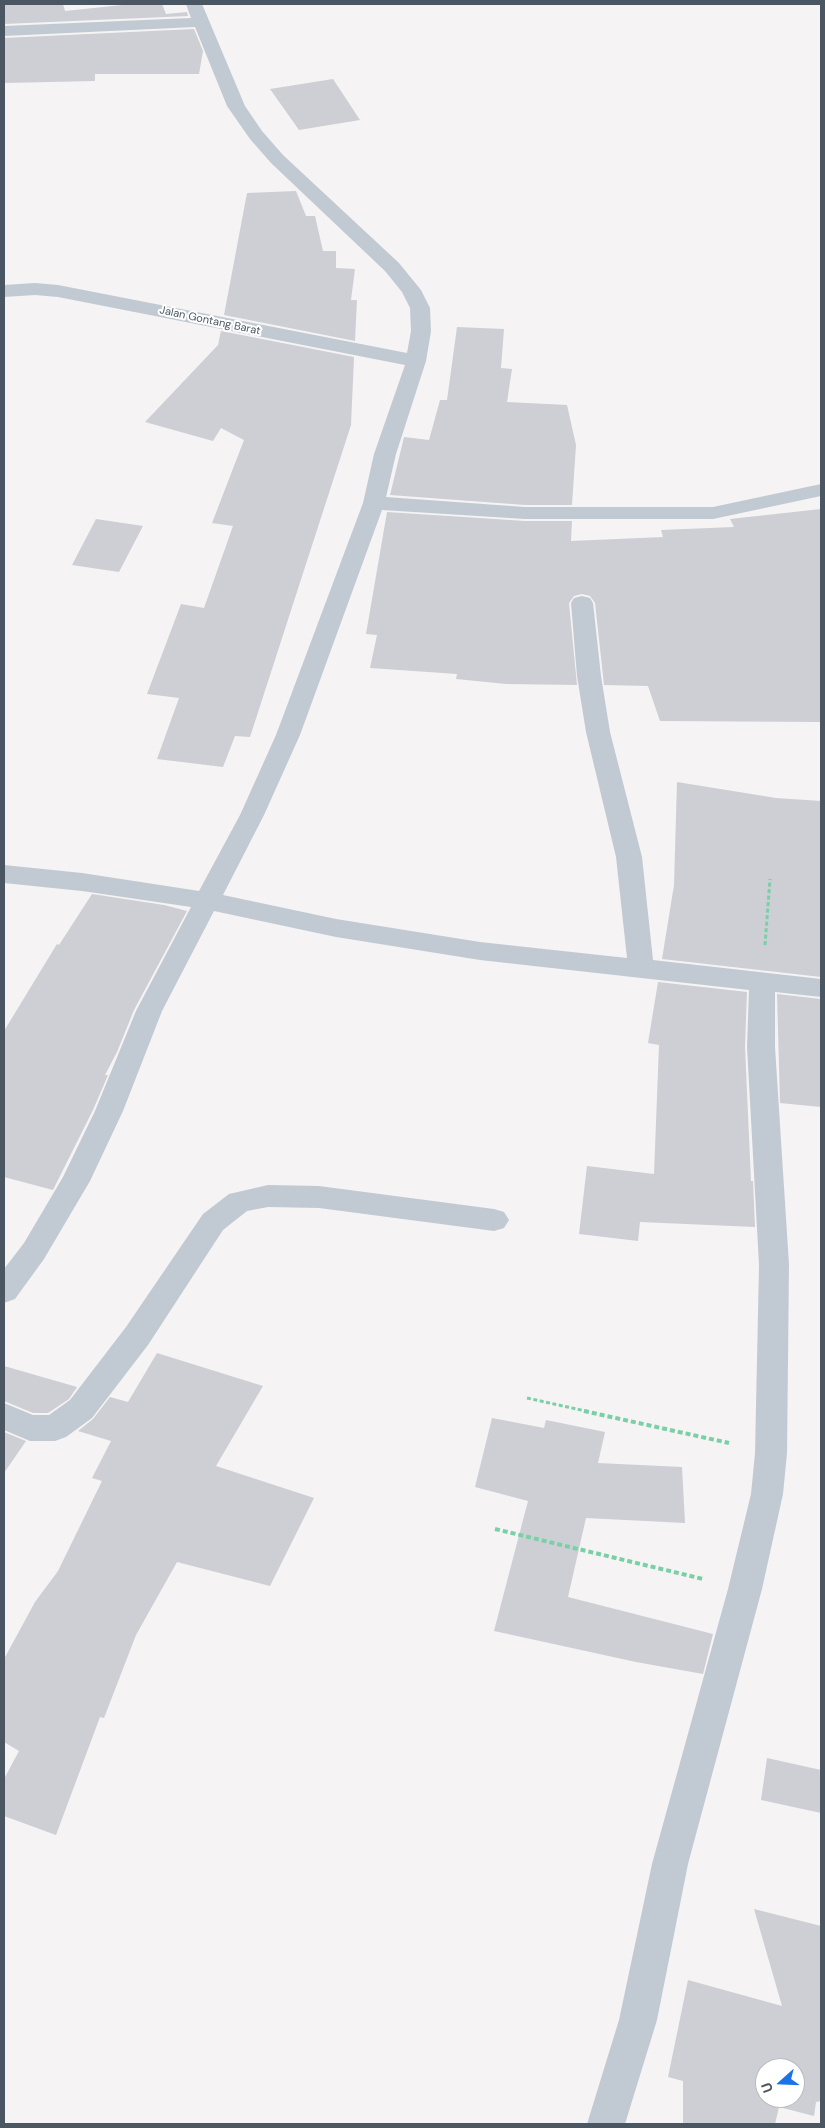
<!DOCTYPE html>
<html>
<head>
<meta charset="utf-8">
<style>
	body { margin:0 }
	#map { position:relative; width:825px; height:2128px; overflow:hidden; background:#f5f3f3; font-family:"DM Sans",sans-serif }
	canvas { display:block }
	.frame { position:absolute; inset:0; border:5px solid #4a5661; pointer-events:none }
	.north { position:absolute; left:755px; top:2058px; width:50px; height:50px; box-sizing:border-box; background:#fff; border:1px solid #b7bbc0; border-radius:50%; rotate:250deg; font-size:14px; font-weight:700; line-height:20px; text-align:center; color:#4a5661 }
	.north::after { content:''; display:block; margin:auto; width:18px; height:22px; background:#1a73e8; clip-path:polygon(50% 0,100% 100%,50% 72%,0 100%) }
</style>
</head>
<body>
<div id="map">
<canvas width="825" height="2128"></canvas>
<div class="frame"></div>
<div class="north">U</div>
</div>
<script>
const context = document.querySelector('canvas').getContext('2d');
context.lineJoin = 'round';
function paint(path, color) {
  context.fillStyle = color;
  context.fill(path, 'evenodd');
}
function toPath(rows) {
  const path = new Path2D();
  for (const r of rows) {
    path.moveTo(r[0], r[1]);
    for (let i = 2; i < r.length; i += 2) path.lineTo(r[i], r[i + 1]);
  }
  return path;
}
function strokePath(path, color, width, dash) {
  context.strokeStyle = color;
  context.lineWidth = width;
  context.lineCap = dash ? 'butt' : 'round';
  context.setLineDash(dash || []);
  context.stroke(path);
}
function drawText(font, color, halo, rows, align = 'center') {
  context.font = font + ' "DM Sans",sans-serif';
  context.lineWidth = 4;
  context.setLineDash([]);
  context.textBaseline = 'middle';
  context.strokeStyle = halo;
  context.fillStyle = color;
  for (const [text, x, y, turn = 0] of rows) {
    context.save();
    context.translate(x, y);
    context.rotate((+turn || 0) * Math.PI / 180);
    context.textAlign = isNaN(turn) ? turn : align;
    if (halo) context.strokeText(text, 0, 0);
    context.fillText(text, 0, 0);
    context.restore();
  }
}
paint(toPath([
	[4,4,63,4,65,11,132,4,162,4,166,14,187,12,188,16,4,24],
	[194,29,203,51,199,74,95,74,95,81,4,83,4,38],
	[333,79,360,120,299,130,270,89],
	[296,191,306,216,315,216,323,251,336,251,336,268,355,269,351,300,357,300,355,341,224,315,247,193],
	[457,327,504,329,501,368,512,369,507,402,567,405,576,445,572,505,525,505,390,495,404,437,429,440,440,400,447,400],
	[221,331,354,357,351,425,250,737,235,736,223,767,157,759,179,698,147,694,181,604,204,608,233,526,212,523,244,440,221,428,213,441,145,422,218,345],
	[821,509,821,722,660,721,648,686,604,685,595,603,590,596,582,594,574,596,569,603,577,685,506,684,456,679,457,674,370,668,377,635,366,634,387,512,525,521,572,521,571,541,663,537,661,530,734,527,730,519],
	[96,519,143,526,119,572,72,565],
	[677,782,776,798,821,801,821,977,662,959,674,885],
	[92,894,164,905,187,911,134,1010,117,1052,105,1075,108,1075,93,1110,53,1190,4,1177,4,1031,57,944,59,945],
	[658,982,747,992,745,1047,751,1181,753,1181,755,1227,640,1222,638,1241,579,1234,587,1166,654,1174,659,1045,648,1043],
	[777,994,821,999,821,1107,780,1103],
	[157,1353,263,1386,216,1466,314,1498,270,1586,177,1562,136,1635,104,1718,100,1717,56,1835,4,1816,4,1779,19,1751,4,1742,4,1659,35,1602,58,1571,102,1481,92,1478,111,1441,78,1431,93,1419,110,1397,128,1402],
	[4,1366,77,1387,69,1399,48,1413,33,1413,4,1401],
	[492,1418,544,1428,546,1420,605,1432,598,1463,682,1467,685,1523,586,1518,568,1597,713,1634,703,1674,636,1662,494,1631,528,1501,475,1487],
	[4,1432,26,1441,4,1473],
	[767,1758,821,1770,821,1813,761,1800],
	[754,1909,821,1926,821,2101,816,2102,814,2116,779,2107,775,2124,683,2124,683,2081,668,2077,688,1980,782,2006],
	[765,2068,795,2068,795,2098,765,2098]
]), '#cdcfd5');
strokePath(toPath([
	[765,945,770,879],
	[527,1398,590,1412]
]), '#7ad0a6', 3, [4, 2.5]);
strokePath(toPath([
	[584,1411,729,1443],
	[495,1529,703,1579]
]), '#7ad0a6', 4, [5, 3]);
paint(toPath([
	[186,4,202,4,245,106,262,131,283,155,399,263,421,290,430,308,431,331,426,361,396,454,386,497,525,507,713,507,821,484,821,496,713,519,525,519,382,510,300,735,264,815,223,895,336,919,480,942,627,958,616,857,586,732,577,676,571,603,574,598,582,596,590,598,593,603,601,676,610,732,642,857,653,960,821,979,821,997,775,992,775,1047,789,1265,787,1453,783,1494,762,1589,688,1864,657,2020,625,2124,587,2124,619,2020,652,1864,728,1589,751,1494,755,1453,759,1265,747,1047,749,990,480,960,336,937,214,911,162,1011,123,1111,90,1181,44,1259,15,1299,4,1303,4,1269,24,1243,63,1177,95,1111,136,1011,191,907,82,891,4,883,4,865,82,873,199,891,240,815,276,735,363,503,374,454,405,365,58,297,35,295,4,297,4,285,35,283,58,285,407,353,411,331,410,308,402,292,385,271,271,163,250,139,227,106,195,27,4,36,4,26,191,18,186,4],
	[268,1185,319,1186,494,1209,504,1212,509,1220,504,1228,494,1231,319,1208,268,1207,247,1211,223,1230,148,1345,92,1418,66,1437,55,1441,30,1441,4,1430,4,1403,33,1415,49,1415,70,1400,126,1327,203,1214,229,1194,268,1185]
]), '#c1cad2');
drawText('11px', '#4a5661', '#fff', [
	["Jalan Gontang Barat",210,321,12]
]);
</script>
</body>
</html>
